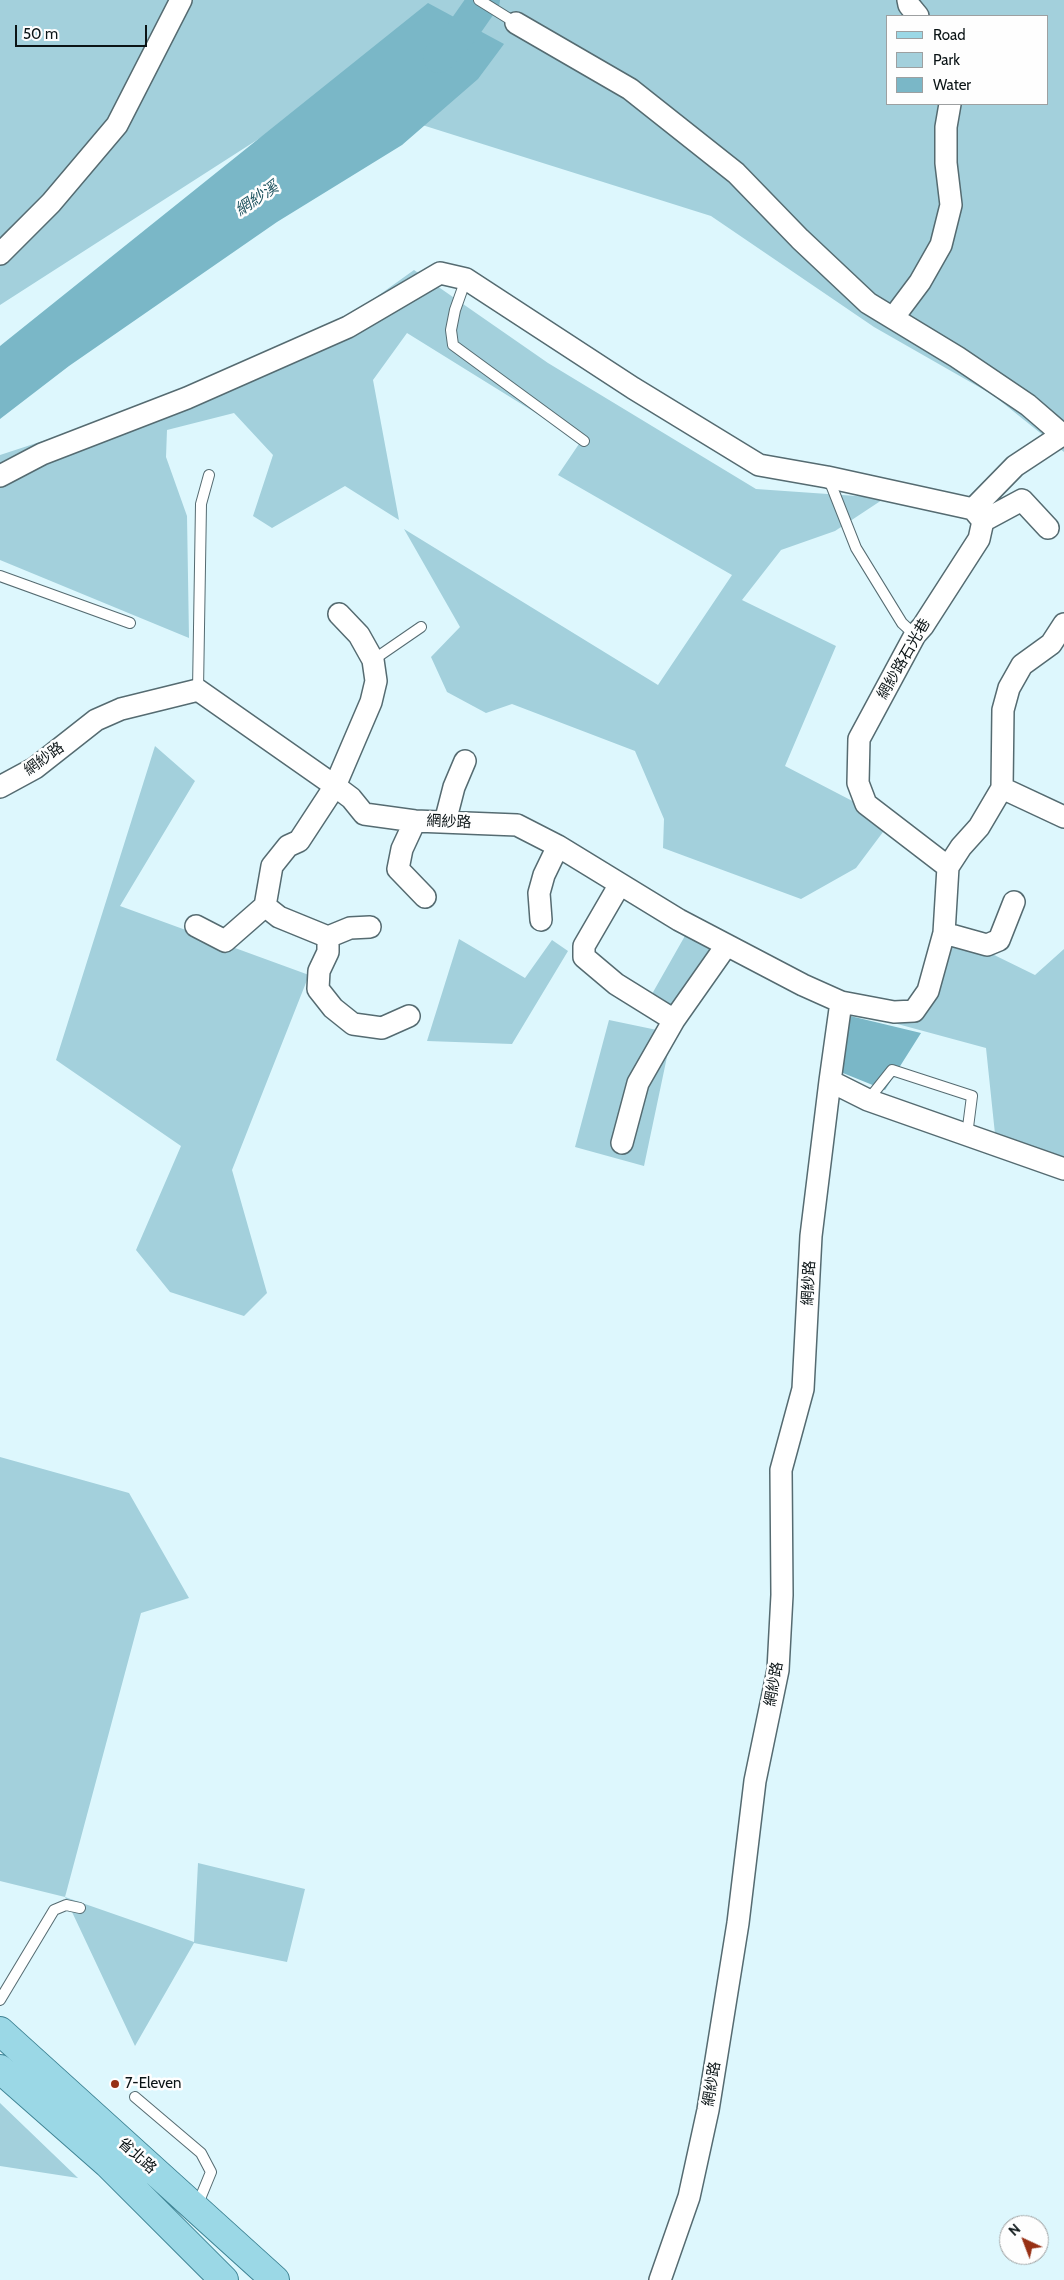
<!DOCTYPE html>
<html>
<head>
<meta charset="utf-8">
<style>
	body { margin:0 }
	#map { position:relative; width:1064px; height:2280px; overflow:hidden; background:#ddf7fd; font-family:Cabin,sans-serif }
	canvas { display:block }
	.legend { position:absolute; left:886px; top:15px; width:162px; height:90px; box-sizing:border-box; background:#fefefe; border:1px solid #9da0a1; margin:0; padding:6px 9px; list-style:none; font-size:15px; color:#0b1416 }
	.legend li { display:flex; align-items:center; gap:10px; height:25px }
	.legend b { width:25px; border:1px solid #9da0a1 }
	.north { position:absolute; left:999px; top:2215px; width:50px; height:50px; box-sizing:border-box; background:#fefefe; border:1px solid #9da0a1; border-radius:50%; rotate:317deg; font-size:14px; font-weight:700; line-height:20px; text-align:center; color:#0b1416 }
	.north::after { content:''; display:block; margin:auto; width:18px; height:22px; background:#973014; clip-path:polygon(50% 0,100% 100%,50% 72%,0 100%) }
	.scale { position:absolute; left:15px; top:25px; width:132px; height:22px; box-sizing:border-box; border:2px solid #0b1416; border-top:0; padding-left:6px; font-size:15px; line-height:18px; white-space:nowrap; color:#0b1416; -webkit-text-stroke:4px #fefefe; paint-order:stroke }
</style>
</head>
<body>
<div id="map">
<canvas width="1064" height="2280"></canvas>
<ul class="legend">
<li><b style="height:6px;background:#9bd8e6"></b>Road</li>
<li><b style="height:14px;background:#a3d0dc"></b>Park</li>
<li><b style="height:14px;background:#7ab7c7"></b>Water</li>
</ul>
<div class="north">N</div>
<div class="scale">50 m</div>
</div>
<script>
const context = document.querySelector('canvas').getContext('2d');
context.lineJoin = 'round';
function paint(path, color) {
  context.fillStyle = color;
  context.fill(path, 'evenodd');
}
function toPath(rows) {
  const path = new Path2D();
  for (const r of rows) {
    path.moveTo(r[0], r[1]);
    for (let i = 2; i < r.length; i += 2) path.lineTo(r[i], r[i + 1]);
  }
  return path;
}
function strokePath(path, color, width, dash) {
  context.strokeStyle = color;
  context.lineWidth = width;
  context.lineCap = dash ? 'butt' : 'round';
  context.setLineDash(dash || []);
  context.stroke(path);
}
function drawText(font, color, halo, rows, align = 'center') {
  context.font = font + ' Cabin,"Noto Sans TC",sans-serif';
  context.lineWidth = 5;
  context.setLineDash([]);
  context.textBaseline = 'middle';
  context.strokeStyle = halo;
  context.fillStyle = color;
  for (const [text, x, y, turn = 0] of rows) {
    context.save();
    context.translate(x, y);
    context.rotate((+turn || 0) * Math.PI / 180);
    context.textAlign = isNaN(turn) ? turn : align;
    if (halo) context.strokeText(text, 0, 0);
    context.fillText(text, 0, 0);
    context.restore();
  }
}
paint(toPath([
	[0,0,1064,0,1064,452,993,395,874,327,711,216,327,95,0,305],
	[888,16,1048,16,1048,104,888,104],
	[414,270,548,363,756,489,885,498,835,531,781,550,742,600,836,646,785,766,862,806,886,828,856,868,801,899,663,848,664,819,635,751,512,704,486,713,447,692,431,657,460,627,404,529,658,685,732,575,558,475,581,441,407,333,373,380,399,520,345,486,272,528,253,516,273,455,234,413,167,430,166,457,187,516,189,638,0,560,0,455,287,361],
	[155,746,195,781,120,906,309,975,232,1170,267,1293,244,1316,170,1292,136,1250,181,1146,56,1060],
	[690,927,719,946,672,1033,644,1166,575,1147,609,1020,657,1030,670,1007,648,1001],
	[939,928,1035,975,1064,949,1064,1161,995,1134,986,1048,831,1006,909,1005,917,995],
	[459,939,525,978,552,940,568,951,512,1044,427,1041],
	[0,1457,129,1493,189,1598,141,1613,65,1897,194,1942,198,1863,305,1889,287,1962,194,1943,135,2046,65,1897,0,1881],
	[0,2103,78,2178,0,2166]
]), '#a3d0dc');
paint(toPath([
	[428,3,504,44,478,79,402,145,277,222,69,366,0,419,0,346],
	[846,1015,921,1033,885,1090,833,1069]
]), '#7ab7c7');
strokePath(toPath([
	[439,57,461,33,484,0]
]), '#7ab7c7', 32);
const lane = toPath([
	[479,0,516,23],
	[466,279,455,310,451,330,453,345,584,441],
	[828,477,856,548,902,623,915,635],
	[0,576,130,623],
	[373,660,421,627],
	[198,690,201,504,209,475],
	[868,1100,892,1070,972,1096,967,1135],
	[0,2000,54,1910,66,1905,80,1908],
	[135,2097,201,2153,211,2172,197,2206]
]);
const street = toPath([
	[908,0,909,5,918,16],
	[516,23,630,89,736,173,800,239,868,303,957,357,1028,405,1064,436],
	[0,254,51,203,117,125,181,0],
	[893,318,920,282,941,245,951,205,946,163,946,127,950,104],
	[0,476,42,454,187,398,348,327,440,273,466,279,633,388,759,465,827,477,973,509],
	[983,521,1022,500,1048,528],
	[339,614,359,635,373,660,376,681,371,702,335,786,299,841,288,846,272,866,265,906,279,917,328,937,328,952,319,971,318,989,333,1008,353,1024,382,1028,409,1016],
	[0,787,35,768,96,720,121,709,198,690,335,786,351,798,364,814,415,821,517,825,558,846,679,920,803,985,841,1002,894,1012,914,1011,928,991,944,933,948,867,961,847,979,827,1002,788,1003,710,1009,688,1022,665,1051,644,1064,624],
	[1002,788,1064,817],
	[415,821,402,849,398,869,425,897],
	[445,822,454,787,465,761],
	[948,867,866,804,858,783,859,739,915,635,923,626,979,539,983,521,973,509,1015,466,1062,435],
	[620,884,584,946,584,957,616,984,674,1020],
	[541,920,539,893,544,875,558,846],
	[196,926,225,941,265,906],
	[944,933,987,945,999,940,1014,902],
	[328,937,350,928,370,927],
	[841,1002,830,1081,868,1100,1064,1169],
	[622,1143,638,1083,674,1020,726,946],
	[660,2280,689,2197,708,2110,738,1923,755,1781,778,1670,782,1595,781,1470,803,1389,811,1236,830,1081]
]);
const primary = toPath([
	[0,2031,275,2280],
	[0,2069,108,2164,224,2280]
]);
strokePath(lane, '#556b71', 12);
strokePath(street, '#556b71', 24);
strokePath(primary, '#3d8293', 30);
strokePath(lane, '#fff', 10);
strokePath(street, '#fff', 21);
strokePath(primary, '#9bd8e6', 28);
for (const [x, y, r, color] of [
	[115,2084,5,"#973014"]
]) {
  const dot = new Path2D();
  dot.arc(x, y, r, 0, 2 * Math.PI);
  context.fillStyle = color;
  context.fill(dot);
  strokePath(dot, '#fefefe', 2);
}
drawText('15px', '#0b1416', '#fefefe', [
	["網紗路石光巷",904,659,-60],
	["網紗路",44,759,-36],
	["網紗路",449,822,2],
	["網紗路",809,1283,-87],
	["網紗路",774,1684,-80],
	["網紗路",712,2084,-81],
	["省北路",137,2156,42]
]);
drawText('15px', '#0b1416', '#fefefe', [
	["7-Eleven",125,2084]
], 'left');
drawText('italic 16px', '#215561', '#fefefe', [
	["網紗溪",257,199,-34]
]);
</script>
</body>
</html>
